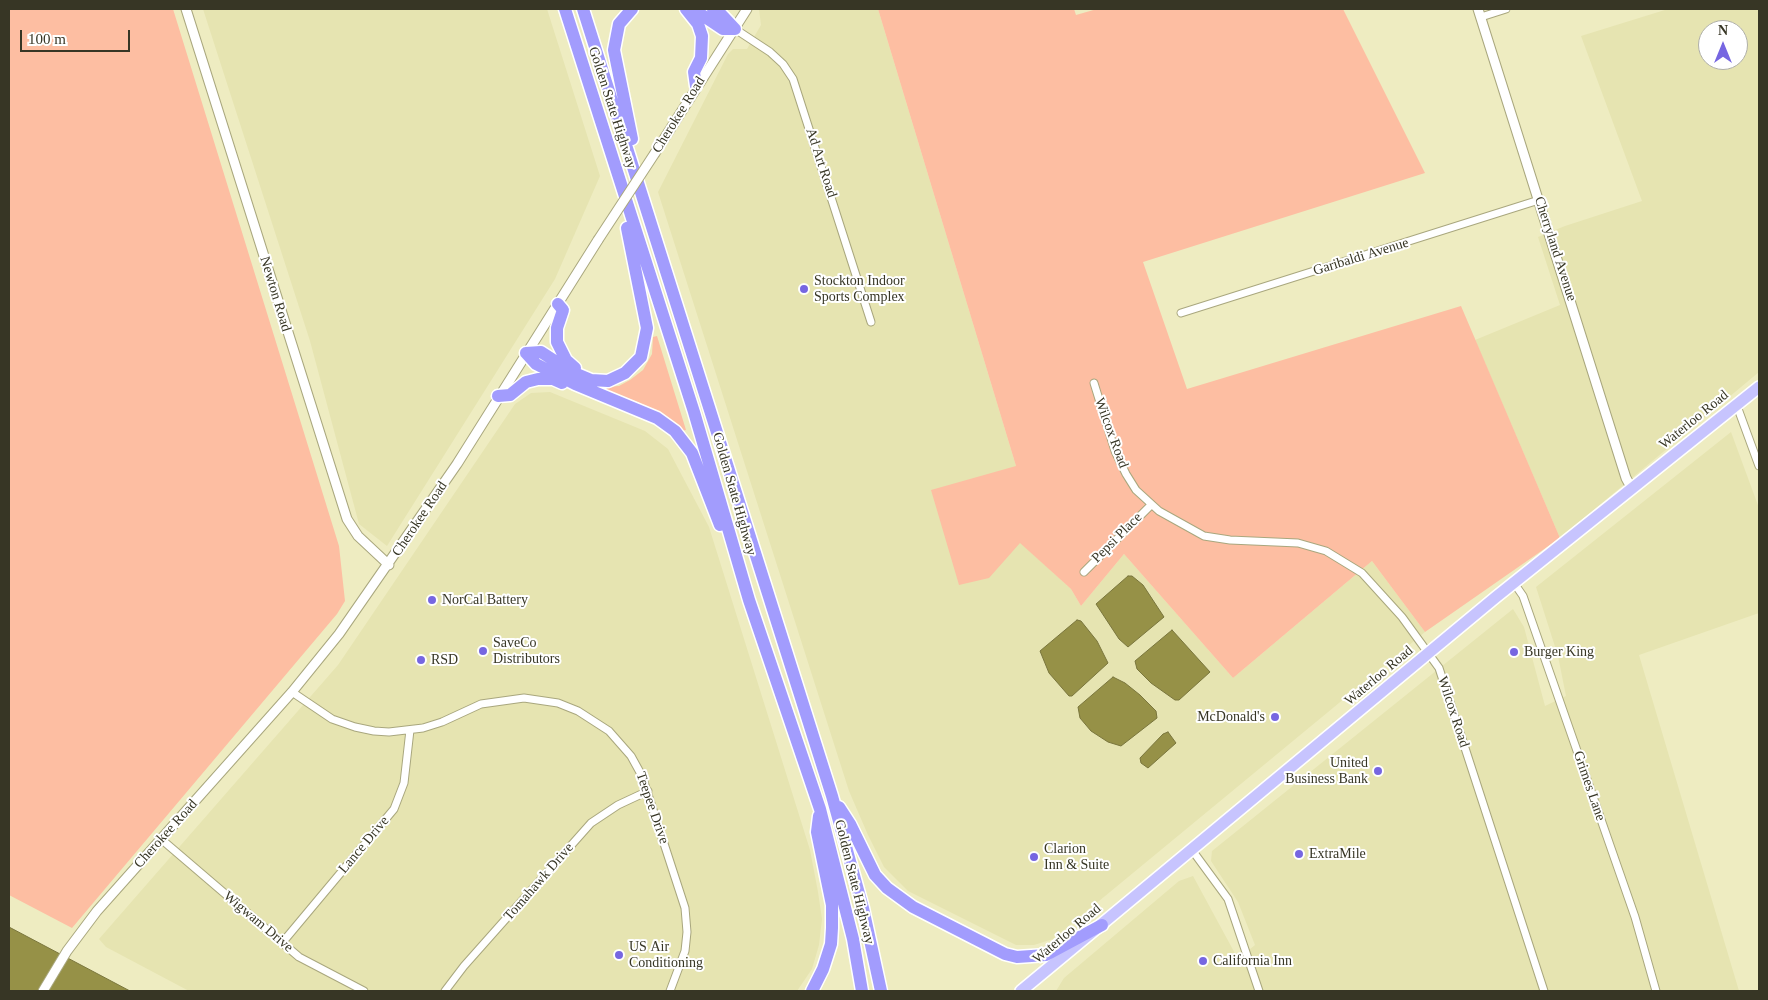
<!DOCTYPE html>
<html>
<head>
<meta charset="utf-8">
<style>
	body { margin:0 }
	#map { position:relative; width:1768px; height:1000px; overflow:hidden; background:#eeecc1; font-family:Georgia,serif }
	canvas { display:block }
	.frame { position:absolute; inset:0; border:10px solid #373625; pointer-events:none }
	.north { position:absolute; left:1698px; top:20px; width:50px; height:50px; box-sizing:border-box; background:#fff; border:1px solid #afafa8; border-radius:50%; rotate:0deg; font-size:14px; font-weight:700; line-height:20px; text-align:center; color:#373625 }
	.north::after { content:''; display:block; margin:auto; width:18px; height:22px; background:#7666e1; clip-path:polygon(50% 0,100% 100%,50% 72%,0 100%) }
	.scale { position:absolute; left:20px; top:30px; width:110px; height:22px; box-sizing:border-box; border:2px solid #373625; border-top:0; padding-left:6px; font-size:15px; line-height:18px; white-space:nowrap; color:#373625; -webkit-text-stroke:4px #fff; paint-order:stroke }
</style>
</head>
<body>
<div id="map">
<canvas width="1768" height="1000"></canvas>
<div class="frame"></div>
<div class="north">N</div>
<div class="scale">100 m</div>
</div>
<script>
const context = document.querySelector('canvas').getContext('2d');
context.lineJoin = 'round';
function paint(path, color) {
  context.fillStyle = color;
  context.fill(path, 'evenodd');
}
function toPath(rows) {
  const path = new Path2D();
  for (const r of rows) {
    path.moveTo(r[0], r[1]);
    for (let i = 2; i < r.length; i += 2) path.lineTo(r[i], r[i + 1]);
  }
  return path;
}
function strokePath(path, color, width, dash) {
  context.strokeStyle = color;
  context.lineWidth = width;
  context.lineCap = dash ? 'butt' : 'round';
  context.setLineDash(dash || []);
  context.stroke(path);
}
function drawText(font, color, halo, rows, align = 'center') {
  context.font = font + ' Georgia,serif';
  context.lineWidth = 4;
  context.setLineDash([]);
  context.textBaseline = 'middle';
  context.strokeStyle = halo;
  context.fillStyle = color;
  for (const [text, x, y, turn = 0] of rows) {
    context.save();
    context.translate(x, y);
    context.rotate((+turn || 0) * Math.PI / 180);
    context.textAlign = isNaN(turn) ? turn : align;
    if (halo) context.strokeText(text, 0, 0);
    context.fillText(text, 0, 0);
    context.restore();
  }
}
paint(toPath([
	[203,9,547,9,600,176,555,279,387,546,359,524,310,341],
	[759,9,878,9,1016,466,1020,542,1071,589,1081,606,1124,554,1233,678,1372,561,1425,632,1053,939,1034,945,1016,945,908,891,884,867,868,835,849,791,658,192,728,54,733,49,747,49,761,25],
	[1668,9,1759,9,1759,372,1560,538,1475,340,1560,305,1538,237,1565,226,1642,201,1581,36],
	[1708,30,1738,30,1738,60,1708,60],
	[550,392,645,431,668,449,709,527,810,850,818,892,822,919,819,945,812,969,797,991,189,991,106,947,99,939,338,665,515,404,531,393],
	[1731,432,1759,508,1759,613,1639,655,1739,991,1056,991,1064,978,1179,881,1193,876,1238,959,1255,945,1238,902,1211,861,1212,851,1513,609,1524,627,1545,706,1566,696,1558,656,1536,587]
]), '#e6e4b1');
paint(toPath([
	[9,9,173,9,339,546,345,601,337,614,72,928,9,895],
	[878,9,1074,9,1076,15,1097,9,1343,9,1425,173,1143,262,1187,389,1461,306,1560,538,1425,632,1372,561,1233,678,1124,554,1081,606,1071,589,1020,543,989,578,959,585,931,490,1016,466],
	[657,336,686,430,682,431,658,413,637,402,607,391,607,387,619,386,630,380,643,370,652,354,653,337]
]), '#fdbea2');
const water = toPath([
	[1128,576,1132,576,1143,585,1164,617,1128,647,1119,639,1096,604,1128,576],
	[1077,620,1081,621,1097,641,1108,663,1072,696,1069,696,1049,673,1040,651,1077,620],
	[1172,630,1210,672,1179,700,1175,700,1151,683,1137,669,1135,661,1172,630],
	[1113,677,1125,683,1140,695,1156,711,1157,718,1121,746,1108,742,1091,731,1080,718,1078,707,1113,677],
	[1168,732,1176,743,1148,768,1141,763,1140,758,1163,734,1168,732],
	[9,927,130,991,9,991,9,927]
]);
paint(water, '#969147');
strokePath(water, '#7a763d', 1);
const minor = toPath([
	[1481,17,1506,9],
	[735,29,770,52,783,64,793,79,871,322],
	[1181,313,1539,200],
	[1094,383,1115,451,1126,474,1136,490,1159,511,1204,536,1230,540,1298,543,1326,551,1362,573,1402,617,1439,668,1544,991],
	[1737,406,1759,466],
	[1084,572,1151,505],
	[1514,583,1523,596,1635,917,1656,991],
	[292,692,332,719,355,727,374,731,389,732,423,728,442,722,481,704,524,698,558,703,578,711,609,731,631,756,642,776,685,908,687,932,685,951,670,991],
	[161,839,299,957,364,991],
	[1192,850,1228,899,1259,991],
	[282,943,394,809,404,783,410,730],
	[445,991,464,966,591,823,618,805,648,791]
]);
const tertiary = toPath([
	[186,9,347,519,358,536,389,565],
	[1478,9,1626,478,1632,489],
	[655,153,747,9],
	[43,991,67,951,97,911,292,692,339,634,457,464,598,240]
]);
const primary = toPath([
	[1021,991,1496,597,1759,387]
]);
const motorway = toPath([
	[565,9,694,412,749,600,820,809,853,939,862,991],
	[583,9,832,796,863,908,881,991],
	[686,9,698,24,702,36,701,58,694,72,696,86],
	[693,9,723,29,735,29],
	[713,9,719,12,735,29],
	[632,139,614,50,619,24,632,9],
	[558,304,563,310,557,328,557,342,566,360,575,368],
	[526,353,541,352,572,372,591,380,608,381,625,373,641,357,647,328,627,228],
	[526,353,536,364,575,384,657,418,675,431,692,453,720,525],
	[498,396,510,395,526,382,538,379,553,379,562,383],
	[839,807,850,824,875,875,887,888,913,907,1005,954,1017,957,1046,955,1102,925],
	[812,991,823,969,831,944,832,928,832,905,817,832,819,816]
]);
strokePath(minor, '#a9a77e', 9);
strokePath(tertiary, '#a9a77e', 11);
strokePath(primary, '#fff', 14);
strokePath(motorway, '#fff', 15);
strokePath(minor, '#fff', 7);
strokePath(tertiary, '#fff', 9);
strokePath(primary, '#c7c4fe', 11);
strokePath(motorway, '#a29cfd', 12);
const tertiaryBridge = toPath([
	[598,240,655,153]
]);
strokePath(tertiaryBridge, '#a9a77e', 11, []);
strokePath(tertiaryBridge, '#fff', 9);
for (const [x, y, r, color] of [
	[804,289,5,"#7666e1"],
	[432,600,5,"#7666e1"],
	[483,651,5,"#7666e1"],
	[1514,652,5,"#7666e1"],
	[421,660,5,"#7666e1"],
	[1275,717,5,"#7666e1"],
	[1378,771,5,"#7666e1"],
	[1299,854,5,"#7666e1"],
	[1034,857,5,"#7666e1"],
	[619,955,5,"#7666e1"],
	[1203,961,5,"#7666e1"]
]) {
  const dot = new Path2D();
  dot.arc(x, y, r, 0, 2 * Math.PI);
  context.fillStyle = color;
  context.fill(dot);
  strokePath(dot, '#fff', 2);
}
drawText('14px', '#373625', '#fff', [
	["Golden State Highway",612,108,72],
	["Cherokee Road",679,115,-58],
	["Ad Art Road",821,163,72],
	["Cherryland Avenue",1555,249,72],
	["Garibaldi Avenue",1361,257,-17],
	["Newton Road",275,294,73],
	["Waterloo Road",1694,420,-39],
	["Wilcox Road",1111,433,70],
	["Golden State Highway",734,494,74],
	["Cherokee Road",420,519,-56],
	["Pepsi Place",1117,538,-45],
	["Waterloo Road",1379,676,-40],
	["Wilcox Road",1453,712,72],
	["Grimes Lane",1589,786,71],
	["Teepee Drive",652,808,71],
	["Cherokee Road",166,834,-48],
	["Lance Drive",364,845,-50],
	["Tomahawk Drive",539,882,-49],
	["Golden State Highway",854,882,76],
	["Wigwam Drive",258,922,40],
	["Waterloo Road",1067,934,-40]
]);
drawText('14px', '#373625', '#fff', [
	["Stockton Indoor",814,281],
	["Sports Complex",814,297],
	["NorCal Battery",442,600],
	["SaveCo",493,643],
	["Distributors",493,659],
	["Burger King",1524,652],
	["RSD",431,660],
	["McDonald's",1265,717,"right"],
	["United",1368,763,"right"],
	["Business Bank",1368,779,"right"],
	["Clarion",1044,849],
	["Inn & Suite",1044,865],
	["ExtraMile",1309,854],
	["US Air",629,947],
	["Conditioning",629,963],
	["California Inn",1213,961]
], 'left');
</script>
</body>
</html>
